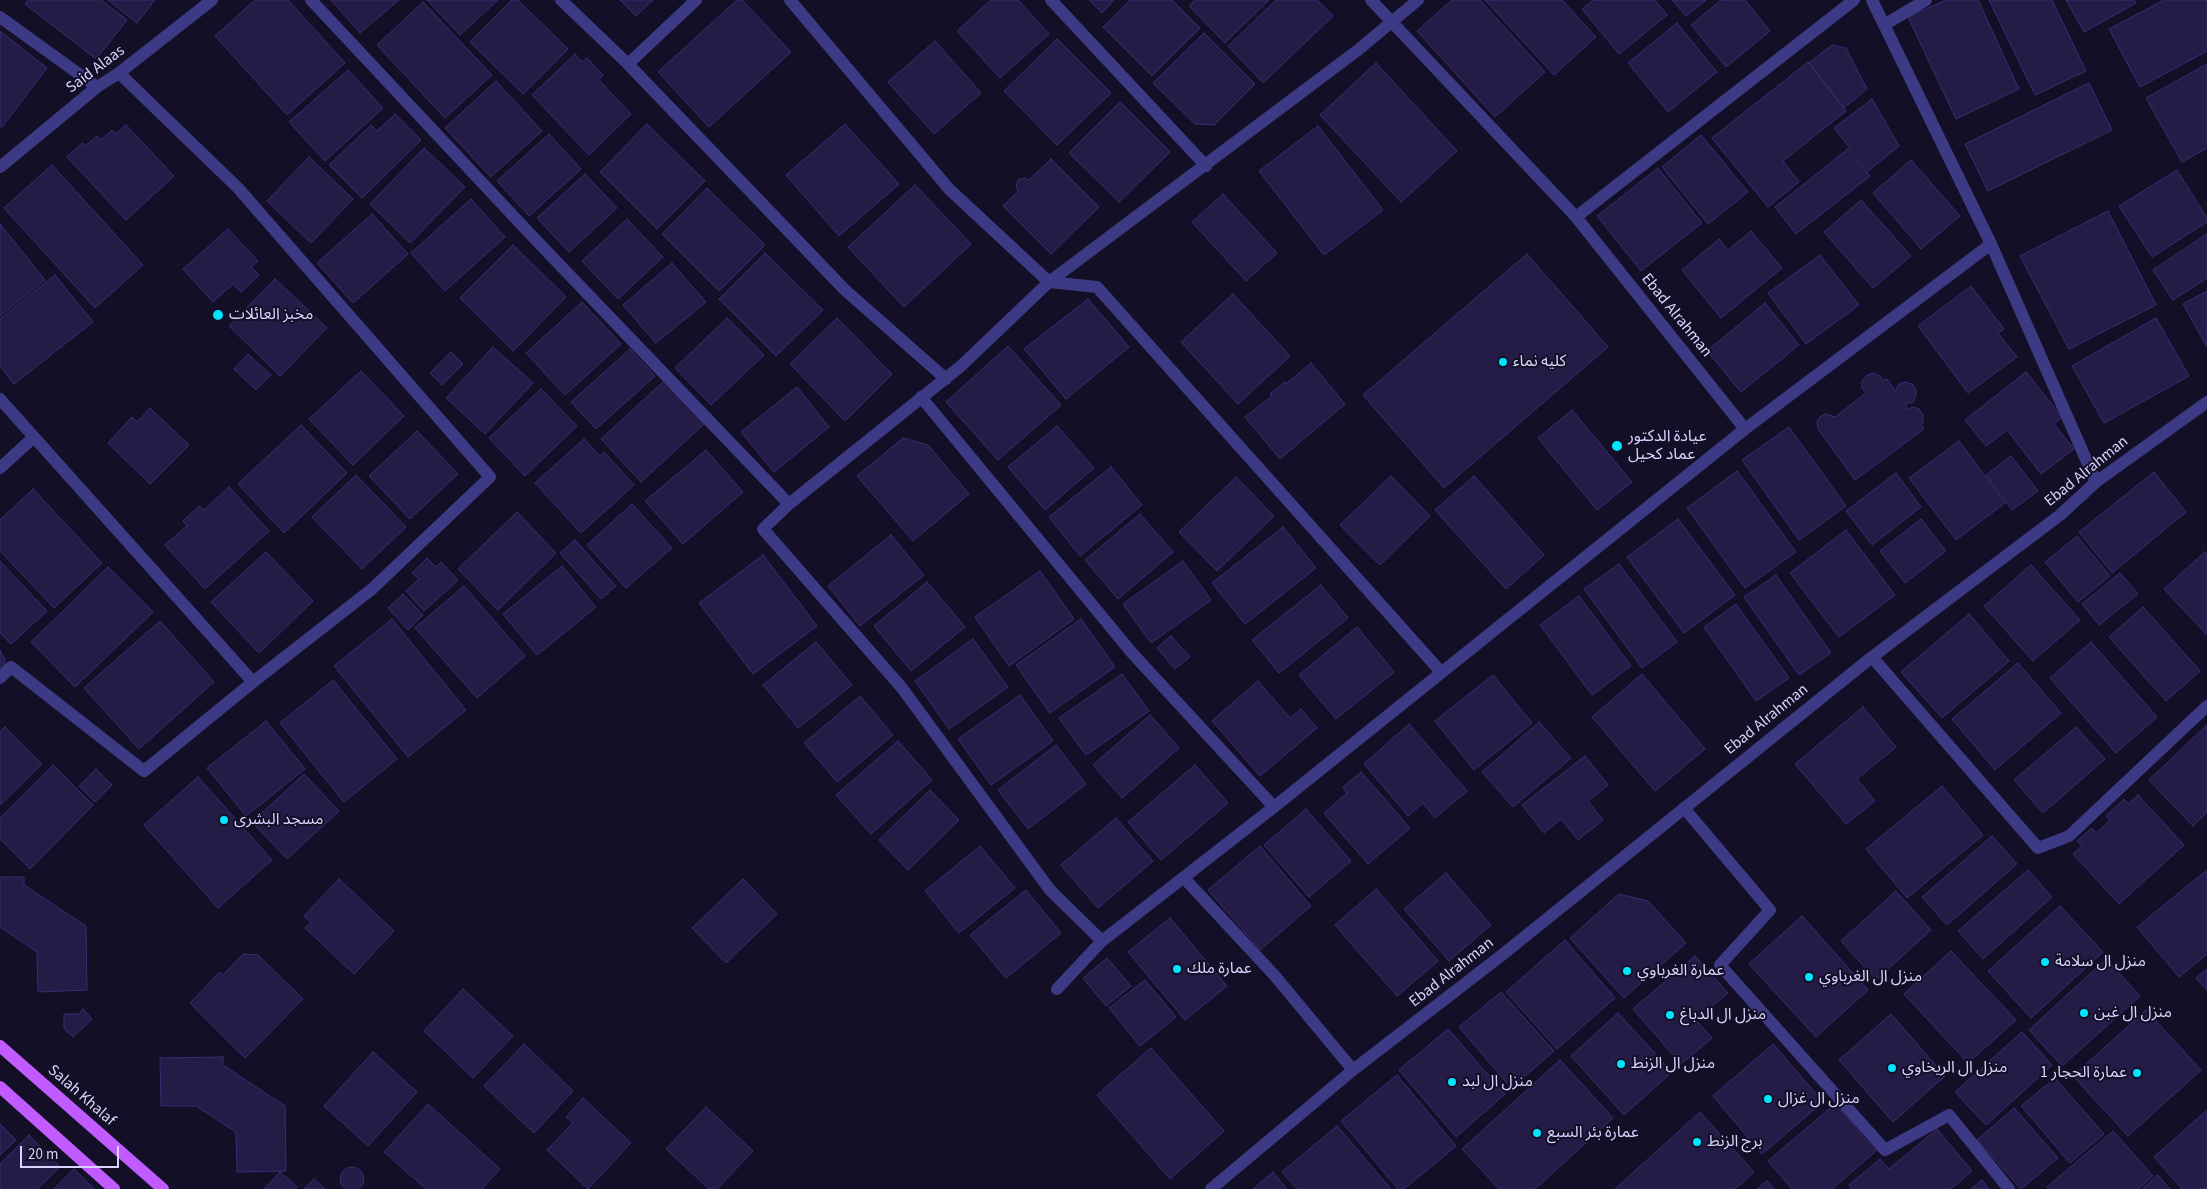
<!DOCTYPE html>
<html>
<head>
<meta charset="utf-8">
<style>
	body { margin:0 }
	#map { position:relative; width:2207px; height:1189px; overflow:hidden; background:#130f26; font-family:"Source Sans 3",sans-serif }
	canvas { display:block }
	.scale { position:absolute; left:20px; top:1146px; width:99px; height:22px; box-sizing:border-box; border:2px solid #d9d4ff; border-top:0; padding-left:6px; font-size:15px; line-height:18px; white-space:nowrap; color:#d9d4ff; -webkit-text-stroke:4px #130f26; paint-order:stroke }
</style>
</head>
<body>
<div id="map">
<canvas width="2207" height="1189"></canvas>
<div class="scale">20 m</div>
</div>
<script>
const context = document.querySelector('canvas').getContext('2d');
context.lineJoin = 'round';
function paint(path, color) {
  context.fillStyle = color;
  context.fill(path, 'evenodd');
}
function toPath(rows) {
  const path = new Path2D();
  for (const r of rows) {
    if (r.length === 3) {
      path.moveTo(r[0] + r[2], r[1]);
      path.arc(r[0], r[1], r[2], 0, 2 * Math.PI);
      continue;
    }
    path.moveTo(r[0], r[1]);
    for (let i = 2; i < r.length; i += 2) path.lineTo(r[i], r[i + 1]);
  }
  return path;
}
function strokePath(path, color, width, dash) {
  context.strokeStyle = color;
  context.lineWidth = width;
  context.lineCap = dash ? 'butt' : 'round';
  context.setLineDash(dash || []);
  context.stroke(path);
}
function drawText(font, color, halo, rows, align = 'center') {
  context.font = font + ' "Source Sans 3","Noto Sans Arabic",sans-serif';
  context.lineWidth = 4;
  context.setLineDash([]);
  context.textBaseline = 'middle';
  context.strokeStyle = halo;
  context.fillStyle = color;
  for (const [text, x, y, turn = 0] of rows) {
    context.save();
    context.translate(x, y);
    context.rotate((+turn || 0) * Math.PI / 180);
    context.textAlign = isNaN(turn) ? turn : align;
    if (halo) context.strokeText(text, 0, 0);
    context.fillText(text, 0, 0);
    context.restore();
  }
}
const building = toPath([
	[28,0,101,0,127,20,96,59,25,4,28,0],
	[108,0,155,0,137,23,108,0],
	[255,0,288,0,345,63,287,115,215,36,255,0],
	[331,0,399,0,360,33,331,0],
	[427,0,498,0,460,35,427,0],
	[512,0,518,0,568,49,523,94,470,42,512,0],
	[620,0,653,0,636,16,620,0],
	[737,0,742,0,791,52,709,127,658,72,737,0],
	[991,0,1018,0,1049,34,1000,78,957,31,991,0],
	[1089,0,1114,0,1102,13,1089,0],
	[1130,0,1172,0,1200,28,1152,76,1103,27,1130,0],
	[1195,0,1269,0,1225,43,1189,6,1195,0],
	[1276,0,1317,0,1333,16,1263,83,1228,46,1276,0],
	[1452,0,1480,0,1545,72,1495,117,1417,31,1452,0],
	[1485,0,1562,0,1596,37,1554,75,1485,0],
	[1593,0,1655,0,1667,15,1619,54,1582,9,1593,0],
	[1672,0,1706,0,1686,16,1672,0],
	[1721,0,1745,0,1770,31,1726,67,1691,25,1721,0],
	[1946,0,1978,0,2019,89,1956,119,1908,17,1946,0],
	[1989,0,2052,0,2086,71,2035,95,1989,0],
	[2066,0,2134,0,2136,3,2084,32,2066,0],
	[2164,0,2207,0,2207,51,2140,87,2109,29,2164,0],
	[423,2,492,75,445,118,377,45,423,2],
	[1677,23,1717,72,1668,112,1628,63,1677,23],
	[0,31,47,68,2,127,0,126,0,31],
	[1204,33,1255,84,1214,125,1195,124,1153,83,1204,33],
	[1057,39,1111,93,1057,145,1004,91,1057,39],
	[935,41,981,93,934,134,888,82,935,41],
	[1832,45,1846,48,1867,89,1844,108,1809,63,1832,45],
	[575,54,582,62,587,58,603,75,599,80,631,114,589,155,532,95,575,54],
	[1808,62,1846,111,1783,161,1799,182,1768,207,1712,138,1808,62],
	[1376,63,1457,151,1401,202,1320,115,1376,63],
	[2207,64,2207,148,2182,162,2146,98,2207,64],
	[348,70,383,108,325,161,289,122,348,70],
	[496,81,542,131,491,177,445,128,496,81],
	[2089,83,2112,130,1988,191,1965,144,2089,83],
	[1872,99,1899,146,1868,171,1834,128,1872,99],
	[1120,102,1170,152,1119,202,1069,153,1120,102],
	[395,114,421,140,362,198,329,165,371,125,377,131,395,114],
	[647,124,705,181,657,229,600,172,647,124],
	[845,124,899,184,839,236,786,175,845,124],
	[126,125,174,176,126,220,67,157,82,143,85,146,97,136,101,140,112,130,116,134,126,125],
	[1318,126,1383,210,1324,255,1259,171,1318,126],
	[549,134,581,169,529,216,497,181,549,134],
	[1701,135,1748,192,1708,224,1662,167,1701,135],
	[424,148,465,187,410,243,370,204,424,148],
	[1848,149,1870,176,1796,234,1775,207,1848,149],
	[309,157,353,199,311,243,267,201,309,157],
	[1051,159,1099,207,1051,254,1003,206,1018,191,1016,186,1018,180,1024,178,1029,180,1051,159],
	[1911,160,1960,216,1921,249,1873,193,1911,160],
	[52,165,143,265,95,308,4,208,52,165],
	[1658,168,1702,223,1641,271,1597,216,1658,168],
	[2177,170,2207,218,2207,222,2152,257,2119,206,2177,170],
	[585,174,617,208,569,252,537,218,585,174],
	[915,185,971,244,904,307,848,247,915,185],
	[707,188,765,245,719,291,662,234,707,188],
	[1223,194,1277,253,1246,281,1192,222,1223,194],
	[471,199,505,237,445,291,411,253,471,199],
	[1861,200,1911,256,1873,288,1824,232,1861,200],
	[2108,211,2156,305,2069,349,2020,256,2108,211],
	[372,214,408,254,353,303,317,263,372,214],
	[627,219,663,257,618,299,582,261,627,219],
	[0,224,45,280,0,316,0,224],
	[228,229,258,261,251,267,259,275,241,292,233,284,213,302,183,269,228,229],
	[1751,231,1782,268,1721,318,1682,270,1719,239,1728,250,1751,231],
	[2207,234,2207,278,2173,300,2153,270,2207,234],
	[513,245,566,297,513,351,460,298,513,245],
	[765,253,823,310,776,356,719,299,765,253],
	[1527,254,1608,347,1444,488,1363,395,1527,254],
	[1820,255,1859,305,1806,344,1768,293,1820,255],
	[672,263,706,302,656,343,623,305,672,263],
	[55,275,93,322,14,384,0,366,0,319,55,275],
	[275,279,327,328,280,376,229,326,275,279],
	[1971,286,2004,329,1998,333,2017,357,1968,393,1918,326,1971,286],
	[2207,291,2207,347,2183,304,2207,291],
	[1233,294,1290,356,1238,404,1181,342,1233,294],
	[1088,299,1129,347,1066,399,1024,349,1088,299],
	[582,302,621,344,565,395,526,353,582,302],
	[1765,303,1799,345,1741,392,1707,351,1765,303],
	[727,318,764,355,711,405,675,368,727,318],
	[837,318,892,374,845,421,790,364,837,318],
	[2156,318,2189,376,2104,423,2072,366,2156,318],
	[1008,346,1061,405,998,460,946,402,1008,346],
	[493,347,533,383,485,434,446,398,493,347],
	[630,349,655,376,596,429,571,402,630,349],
	[451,352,463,364,442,385,430,373,451,352],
	[248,354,271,375,256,390,234,369,248,354],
	[1311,363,1345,404,1280,459,1245,417,1272,396,1270,394,1285,382,1286,384,1311,363],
	[361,371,404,416,353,465,309,419,361,371],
	[2026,372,2062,417,2054,424,2074,449,2041,474,2007,430,1986,446,1965,420,2026,372],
	[1873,373,1880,376,1883,381,1887,379,1895,391,1899,384,1906,382,1912,384,1916,390,1916,396,1913,402,1905,404,1908,409,1913,407,1919,409,1923,415,1923,422,1921,425,1924,429,1855,480,1818,429,1817,421,1821,416,1827,414,1835,417,1866,393,1862,388,1862,381,1866,376,1873,373],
	[664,381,704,424,641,482,601,439,664,381],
	[797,387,829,427,774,472,741,432,797,387],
	[541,389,577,426,525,476,489,438,541,389],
	[150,408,189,445,150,484,108,443,132,417,137,422,150,408],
	[1572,410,1632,482,1597,510,1538,438,1572,410],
	[301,425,347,473,284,533,238,484,301,425],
	[1057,426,1094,468,1045,510,1008,467,1057,426],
	[1789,427,1846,506,1799,540,1742,460,1789,427],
	[417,431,458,474,410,519,369,476,417,431],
	[903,438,928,445,969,494,913,541,857,476,903,438],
	[584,439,600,456,604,452,634,485,581,533,535,483,584,439],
	[1959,441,2005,503,1956,540,1909,478,1959,441],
	[706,450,743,492,683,544,645,501,706,450],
	[2011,456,2038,491,2012,510,1986,475,2011,456],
	[1111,467,1142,505,1080,556,1049,517,1111,467],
	[1737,471,1796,552,1745,588,1687,508,1737,471],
	[2154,472,2186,512,2112,573,2079,532,2154,472],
	[1896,473,1921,507,1872,545,1846,511,1896,473],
	[356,475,406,527,362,569,312,517,356,475],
	[1391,476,1430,516,1380,565,1340,525,1391,476],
	[1474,476,1544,555,1506,589,1435,510,1474,476],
	[1236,477,1274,516,1217,571,1179,532,1236,477],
	[229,487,269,531,205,589,165,545,187,526,183,521,199,506,204,510,229,487],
	[33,489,102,563,54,608,0,551,0,520,33,489],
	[632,504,672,548,626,588,587,545,632,504],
	[517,512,556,553,498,610,458,569,517,512],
	[1140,514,1173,552,1118,599,1085,560,1140,514],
	[1678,519,1735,595,1684,633,1627,557,1678,519],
	[1921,519,1946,551,1905,583,1880,551,1921,519],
	[1283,527,1316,568,1245,624,1212,583,1283,527],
	[1846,530,1895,595,1839,637,1790,573,1846,530],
	[891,535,924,575,860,626,828,586,891,535],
	[2077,536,2110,576,2078,602,2045,562,2077,536],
	[575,540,616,586,601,599,560,553,575,540],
	[266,552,313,601,259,653,211,602,266,552],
	[2205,552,2207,554,2207,635,2164,589,2205,552],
	[763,555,817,626,753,674,699,603,763,555],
	[427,558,436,567,441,562,458,580,424,611,406,591,419,579,412,573,427,558],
	[0,561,47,611,11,644,0,633,0,561],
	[1183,561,1211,600,1151,643,1123,604,1183,561],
	[1619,564,1677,642,1642,668,1584,589,1619,564],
	[2031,565,2080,620,2033,661,1984,606,2031,565],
	[562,566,596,607,537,655,503,614,562,566],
	[108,567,153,612,75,687,31,642,108,567],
	[1040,571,1074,619,1009,666,975,617,1040,571],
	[2120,573,2138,594,2099,625,2082,604,2120,573],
	[1776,575,1831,653,1799,675,1744,597,1776,575],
	[927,582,965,627,911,671,874,626,927,582],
	[1321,585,1348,618,1279,673,1252,640,1321,585],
	[464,586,525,656,477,698,415,628,464,586],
	[403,594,423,615,408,630,388,608,403,594],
	[1579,596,1631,666,1592,695,1540,625,1579,596],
	[1736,604,1789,678,1756,701,1704,627,1736,604],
	[2143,607,2200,671,2166,701,2109,637,2143,607],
	[1969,614,2009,661,1942,718,1901,672,1969,614],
	[392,619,466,710,408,757,334,666,392,619],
	[1081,619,1115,667,1050,713,1016,665,1081,619],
	[160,621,214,682,139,749,84,688,160,621],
	[1357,627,1394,672,1336,719,1299,675,1357,627],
	[1171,636,1190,657,1175,669,1157,648,1171,636],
	[973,639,1008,687,949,729,915,681,973,639],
	[816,642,852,685,798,728,763,685,816,642],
	[2091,642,2157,717,2116,753,2050,678,2091,642],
	[0,650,5,660,4,668,0,671,0,650],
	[2018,663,2061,713,1995,770,1952,719,2018,663],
	[1122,674,1149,711,1086,755,1059,718,1122,674],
	[1642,674,1705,749,1655,791,1592,717,1642,674],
	[1493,675,1532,723,1474,770,1435,721,1493,675],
	[333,680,397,759,344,802,280,723,333,680],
	[1258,681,1290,718,1301,709,1317,728,1260,776,1212,721,1258,681],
	[1020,695,1053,741,991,785,958,739,1020,695],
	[860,696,893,735,837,782,804,743,860,696],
	[1863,707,1896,747,1857,779,1875,801,1846,824,1795,764,1863,707],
	[1150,715,1179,748,1122,798,1093,765,1150,715],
	[266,721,305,769,246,816,207,768,266,721],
	[1539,722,1571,758,1513,807,1482,772,1539,722],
	[1409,724,1467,791,1435,818,1423,803,1408,816,1364,764,1409,724],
	[2207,725,2207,812,2193,826,2149,780,2207,725],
	[5,727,42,764,0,805,0,732,5,727],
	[2076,727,2105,759,2043,813,2014,780,2076,727],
	[898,741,932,780,871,834,836,795,898,741],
	[1056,745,1086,784,1028,829,998,790,1056,745],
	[1585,756,1608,785,1588,801,1603,820,1578,840,1561,819,1544,833,1522,805,1585,756],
	[53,765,93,805,30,869,0,839,0,818,53,765],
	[1195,765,1228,803,1161,860,1128,822,1195,765],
	[96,769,112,785,95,802,79,786,96,769],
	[1361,772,1410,828,1368,864,1324,813,1347,793,1343,787,1361,772],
	[304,774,339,811,287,859,252,822,304,774],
	[198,777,272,860,218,908,144,825,198,777],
	[1942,786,1983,835,1907,898,1866,849,1942,786],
	[930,790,959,820,908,870,879,840,930,790],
	[2138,795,2184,845,2119,904,2073,854,2082,846,2077,841,2092,828,2096,833,2110,821,2106,816,2124,799,2128,804,2138,795],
	[1306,809,1351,861,1309,897,1264,845,1306,809],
	[1116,818,1153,861,1098,908,1061,865,1116,818],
	[1992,836,2017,864,1947,925,1922,897,1992,836],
	[980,846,1015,888,959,933,925,891,980,846],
	[1260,846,1311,906,1260,950,1208,890,1260,846],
	[2028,870,2052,897,1983,959,1958,931,2028,870],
	[2207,870,2207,954,2179,977,2137,927,2207,870],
	[1446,873,1491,925,1449,961,1404,909,1446,873],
	[0,877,24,877,24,885,86,926,87,990,38,992,37,952,0,927,0,877],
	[339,879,394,931,354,974,305,928,311,922,304,916,339,879],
	[743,879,777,914,726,963,692,928,743,879],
	[1376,889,1438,961,1397,996,1335,925,1376,889],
	[1026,890,1061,933,1006,978,970,935,1026,890],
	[1896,891,1931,930,1876,980,1841,941,1896,891],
	[1619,894,1648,901,1686,943,1624,998,1570,938,1619,894],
	[2060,906,2103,952,2031,1018,1988,971,2060,906],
	[1802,916,1868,990,1816,1037,1749,964,1802,916],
	[1170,918,1227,986,1185,1020,1128,952,1170,918],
	[1565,940,1615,998,1557,1049,1506,992,1565,940],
	[1951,951,2016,1020,1968,1063,1904,994,1951,951],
	[243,954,258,955,303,999,245,1058,190,1003,220,972,223,975,243,954],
	[1695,956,1728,993,1696,1020,1712,1038,1681,1064,1633,1009,1695,956],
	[1107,958,1131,986,1106,1006,1083,978,1107,958],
	[2106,959,2140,996,2062,1066,2029,1030,2106,959],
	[2207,969,2207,990,2196,978,2207,969],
	[1145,980,1176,1017,1140,1046,1109,1008,1145,980],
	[463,989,513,1036,473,1078,424,1031,463,989],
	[1501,992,1554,1051,1511,1088,1459,1027,1501,992],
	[83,1009,92,1019,73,1037,64,1029,64,1014,79,1014,83,1009],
	[2146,1010,2201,1070,2128,1136,2073,1076,2146,1010],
	[1618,1013,1672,1072,1624,1115,1571,1056,1618,1013],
	[1891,1014,1945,1076,1893,1122,1839,1060,1891,1014],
	[1448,1029,1505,1094,1456,1137,1399,1070,1448,1029],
	[2022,1032,2052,1065,1986,1125,1955,1092,2022,1032],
	[524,1044,573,1091,534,1133,484,1086,524,1044],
	[1773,1044,1823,1102,1762,1154,1713,1096,1773,1044],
	[1151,1048,1224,1131,1170,1179,1097,1095,1151,1048],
	[373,1052,417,1092,368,1146,324,1106,373,1052],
	[223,1057,223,1065,285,1106,286,1171,237,1172,236,1132,196,1106,161,1106,160,1058,223,1057],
	[1560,1060,1613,1118,1535,1189,1499,1189,1462,1149,1560,1060],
	[1397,1075,1456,1146,1404,1189,1398,1189,1341,1121,1397,1075],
	[2055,1078,2104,1134,2070,1163,2021,1106,2055,1078],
	[583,1098,631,1143,588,1189,547,1150,573,1123,566,1117,583,1098],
	[428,1104,500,1169,482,1189,426,1189,384,1152,428,1104],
	[1835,1104,1876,1151,1832,1189,1792,1189,1768,1161,1835,1104],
	[706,1107,753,1151,717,1189,709,1189,666,1149,706,1107],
	[2014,1108,2058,1158,2021,1189,1977,1140,2014,1108],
	[2207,1110,2207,1189,2182,1189,2154,1157,2207,1110],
	[1700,1112,1754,1172,1735,1189,1615,1189,1700,1112],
	[0,1124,16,1140,0,1155,0,1124],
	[1337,1126,1391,1189,1297,1189,1282,1172,1337,1126],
	[1937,1129,1972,1171,1951,1189,1852,1189,1849,1185,1880,1159,1889,1169,1937,1129],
	[2113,1131,2153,1176,2138,1189,2049,1189,2047,1187,2113,1131],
	[29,1135,60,1167,37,1189,0,1189,0,1164,29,1135],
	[352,1179,12],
	[74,1169,94,1189,54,1189,74,1169],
	[280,1172,297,1187,295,1189,264,1189,280,1172],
	[1273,1172,1287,1189,1253,1189,1273,1172],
	[2158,1175,2170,1189,2142,1189,2158,1175],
	[314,1179,325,1189,304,1189,314,1179],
	[1982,1180,1989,1189,1971,1189,1982,1180],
	[1767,1181,1774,1189,1757,1189,1767,1181]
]);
paint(building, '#241b47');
strokePath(building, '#3b2d73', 1);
strokePath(toPath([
	[311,0,533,237,789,504],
	[561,0,628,64,845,290,946,379],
	[790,0,949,189,1049,282,1097,287,1441,672],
	[1051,0,1206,166],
	[1371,0,1576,217,1745,429,1991,244],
	[1872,0,1991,244,2096,482],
	[0,17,97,87],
	[1884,25,1926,0],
	[628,64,696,0],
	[0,167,97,87,119,73,212,0],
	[1576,217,1854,0],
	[921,397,1132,653,1274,807],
	[0,399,253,682],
	[0,468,34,437],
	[1872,657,2038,848,2069,836,2207,706],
	[0,678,11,667,144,771,253,682,372,589,490,477,238,188,119,73],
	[1684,808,1770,910,1720,965,1885,1150,1949,1115,2009,1189],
	[1184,878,1275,976,1353,1070,1502,955,1872,657,2060,515,2096,482,2207,402],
	[1102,941,1050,890,902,688,763,529,789,504,961,366,1049,282,1358,50,1418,0],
	[1057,989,1102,941,1274,807,1745,429],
	[1211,1189,1353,1070]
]), '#3d3a85', 12);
strokePath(toPath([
	[0,1046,163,1189],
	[0,1087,114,1189]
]), '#c25bff', 12);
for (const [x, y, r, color] of [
	[218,315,6,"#00e5ff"],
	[1503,362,5,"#00e5ff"],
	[1617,446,6,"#00e5ff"],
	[224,820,5,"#00e5ff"],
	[2045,962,5,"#00e5ff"],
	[1177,969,5,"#00e5ff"],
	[1627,971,5,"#00e5ff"],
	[1809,977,5,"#00e5ff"],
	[2084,1013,5,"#00e5ff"],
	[1670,1015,5,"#00e5ff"],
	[1621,1064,5,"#00e5ff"],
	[1892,1068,5,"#00e5ff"],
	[2137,1073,5,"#00e5ff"],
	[1452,1082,5,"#00e5ff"],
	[1768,1099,5,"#00e5ff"],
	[1537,1133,5,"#00e5ff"],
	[1697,1142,5,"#00e5ff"]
]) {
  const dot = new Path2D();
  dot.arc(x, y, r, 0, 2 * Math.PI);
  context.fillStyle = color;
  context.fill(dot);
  strokePath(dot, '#130f26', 2);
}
drawText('16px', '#d9d4ff', '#130f26', [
	["Said Alaas",96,70,-37],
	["Ebad Alrahman",1676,316,51],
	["Ebad Alrahman",2087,472,-39],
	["Ebad Alrahman",1767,720,-39],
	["Ebad Alrahman",1452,973,-38],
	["Salah Khalaf",81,1096,41]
]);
drawText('16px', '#d9d4ff', '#130f26', [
	["مخبز العائلات",229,315],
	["كليه نماء",1513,362],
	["عيادة الدكتور",1628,437],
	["عماد كحيل",1628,455],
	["مسجد البشرى",234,820],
	["منزل ال سلامة",2055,962],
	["عمارة ملك",1187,969],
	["عمارة الغرباوي",1637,971],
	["منزل ال الغرباوي",1819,977],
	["منزل ال غبن",2094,1013],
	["منزل ال الدباغ",1680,1015],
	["منزل ال الزنط",1631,1064],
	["منزل ال الريخاوي",1902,1068],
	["عمارة الحجار 1",2127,1073,"right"],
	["منزل ال لبد",1462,1082],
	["منزل ال غزال",1778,1099],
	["عمارة بئر السبع",1547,1133],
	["برج الزنط",1707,1142]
], 'left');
</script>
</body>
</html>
